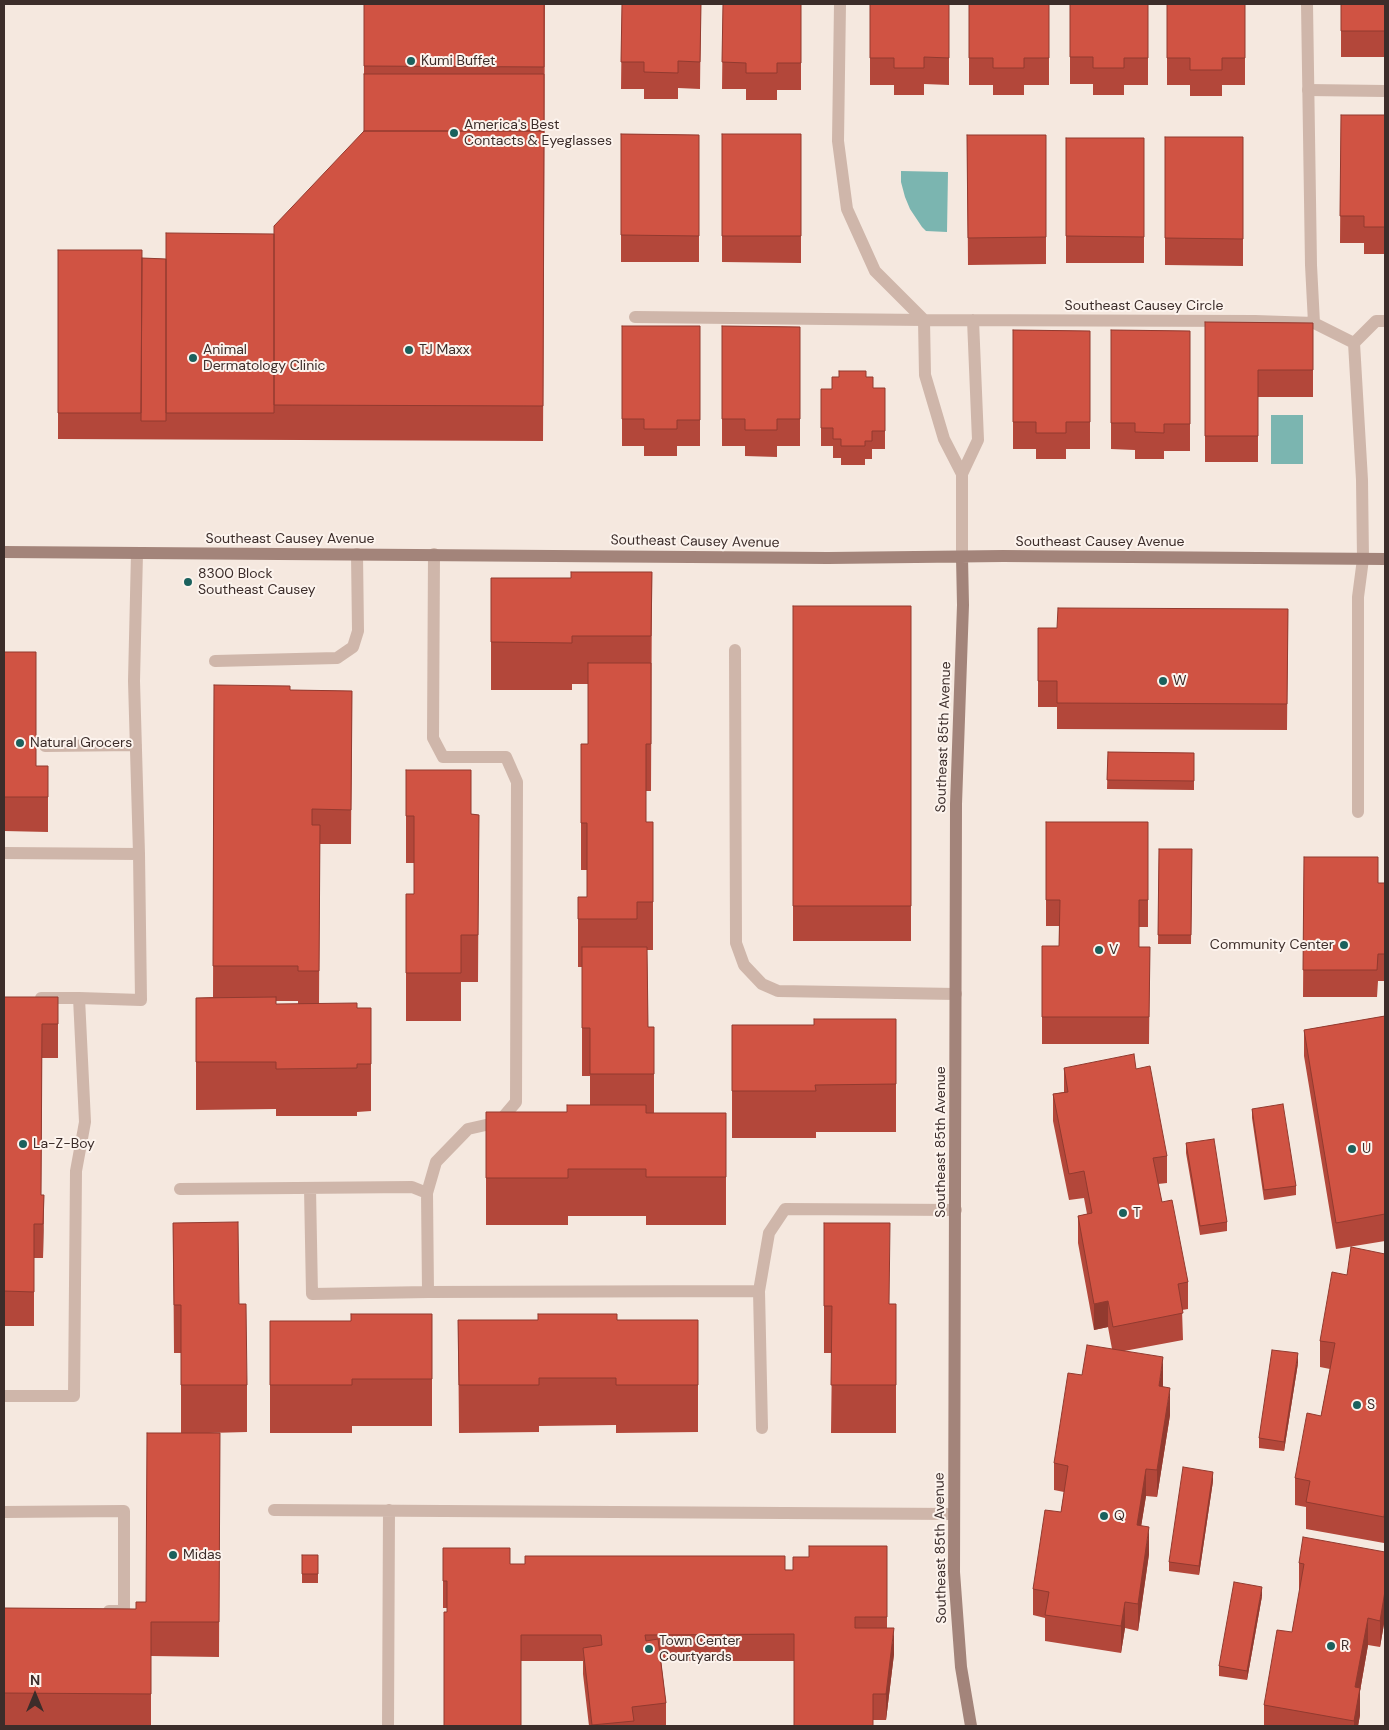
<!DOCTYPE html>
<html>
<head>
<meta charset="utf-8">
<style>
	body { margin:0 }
	#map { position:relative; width:1389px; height:1730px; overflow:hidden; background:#f5e8df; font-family:"DM Sans",sans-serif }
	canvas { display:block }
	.frame { position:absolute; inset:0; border:5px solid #3c2d2a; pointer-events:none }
	.north { position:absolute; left:10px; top:1670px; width:50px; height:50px; -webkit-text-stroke:4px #fcf3ed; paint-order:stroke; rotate:0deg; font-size:14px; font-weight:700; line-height:20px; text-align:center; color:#3c2d2a }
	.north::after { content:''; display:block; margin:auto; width:18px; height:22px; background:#3c2d2a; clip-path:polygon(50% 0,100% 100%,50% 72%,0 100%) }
</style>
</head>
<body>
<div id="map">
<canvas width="1389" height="1730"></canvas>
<div class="frame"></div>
<div class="north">N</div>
</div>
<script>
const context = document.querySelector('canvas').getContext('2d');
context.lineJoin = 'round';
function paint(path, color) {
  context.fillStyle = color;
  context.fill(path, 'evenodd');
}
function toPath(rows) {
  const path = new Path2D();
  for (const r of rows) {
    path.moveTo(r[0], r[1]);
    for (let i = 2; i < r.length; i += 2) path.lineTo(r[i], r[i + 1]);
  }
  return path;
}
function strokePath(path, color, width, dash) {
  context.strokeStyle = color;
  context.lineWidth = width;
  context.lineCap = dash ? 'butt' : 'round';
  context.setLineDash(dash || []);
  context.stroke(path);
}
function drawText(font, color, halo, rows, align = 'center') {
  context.font = font + ' "DM Sans",sans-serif';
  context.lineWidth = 4;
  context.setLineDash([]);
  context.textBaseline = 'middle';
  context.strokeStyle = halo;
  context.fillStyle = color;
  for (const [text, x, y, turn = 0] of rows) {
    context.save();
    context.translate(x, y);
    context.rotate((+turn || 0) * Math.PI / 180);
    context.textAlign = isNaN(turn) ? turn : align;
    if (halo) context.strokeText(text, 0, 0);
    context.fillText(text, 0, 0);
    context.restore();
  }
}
paint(toPath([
	[901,171,948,172,947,232,926,231,922,227,910,209,905,197,901,182],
	[1271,415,1303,415,1303,464,1271,464]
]), '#7bb5b0');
strokePath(toPath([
	[1308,90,1385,91],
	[635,317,924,320],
	[1354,343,1376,321,1385,321],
	[434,554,433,738,443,757,506,757,517,782,516,1102,499,1122,468,1129,436,1162,427,1193,428,1292,759,1291,762,1428],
	[735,650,736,943,744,965,762,984,778,991,956,994],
	[215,661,337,658,353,647,358,631,357,554],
	[45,746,136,745],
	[1358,812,1358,597,1363,559],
	[4,853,139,854,134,681,137,553],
	[41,998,79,998],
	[310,1188,312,1294,428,1292],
	[180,1189,412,1187,427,1193],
	[759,1291,769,1233,785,1209,956,1210],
	[4,1396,74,1396,76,1171,85,1122,79,998,141,1000,139,854],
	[274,1510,954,1514],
	[4,1512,124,1511,124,1611,109,1611],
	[388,1726,389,1510]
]), '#cfb6aa', 12);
strokePath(toPath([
	[840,4,838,141,847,209,875,271,924,320,1255,321,1314,323,1311,265,1307,4],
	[924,320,925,375,944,439,962,474],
	[1314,323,1354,343,1362,480,1363,559],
	[962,557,962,474,978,440,973,320]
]), '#cfb6aa', 12);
strokePath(toPath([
	[4,552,828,558,1003,556,1385,559],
	[962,557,963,605,956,804,954,1572,961,1667,971,1726]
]), '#a3847a', 12);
paint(toPath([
	[364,4,545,4,543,441,58,439,58,250,142,258,166,259,274,234,364,131],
	[622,4,701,4,700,89,678,88,678,99,644,99,644,89,621,89],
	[723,4,801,4,801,90,777,90,777,100,746,100,746,89,722,89],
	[870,4,949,4,949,85,924,84,924,95,894,95,894,85,870,85],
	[969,4,1049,4,1049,85,1024,85,1024,95,993,95,993,85,969,85],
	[1070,4,1148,4,1148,85,1124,85,1124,95,1093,95,1093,84,1070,84],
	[1167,4,1245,4,1245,85,1222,85,1222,96,1190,96,1190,85,1167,85],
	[1341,4,1385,4,1385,57,1341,57],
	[1341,115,1385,115,1385,254,1364,254,1364,243,1340,243],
	[621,134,699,135,699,262,621,262],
	[722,134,801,134,801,263,722,262],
	[967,135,1046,135,1046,264,968,265],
	[1165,137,1243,137,1243,266,1165,265],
	[1066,138,1144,138,1144,263,1066,263],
	[1205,322,1313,323,1313,397,1258,397,1258,462,1205,462],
	[622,326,700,326,700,446,677,446,677,456,644,456,644,446,622,446],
	[722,326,800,327,800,446,777,446,777,457,745,456,745,446,722,446],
	[1013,330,1090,331,1090,449,1066,449,1066,459,1036,459,1036,449,1013,449],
	[1111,330,1190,331,1190,451,1164,451,1164,459,1135,459,1135,450,1111,449],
	[866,377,873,388,885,388,885,449,872,449,872,459,865,459,865,465,841,465,841,458,833,458,833,446,821,446,821,389,832,389],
	[652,572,651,791,646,791,646,822,653,822,653,950,647,950,648,1027,654,1027,654,1113,726,1113,726,1225,646,1225,646,1216,568,1216,568,1225,486,1225,486,1112,567,1112,590,1105,590,1076,582,1076,582,967,578,967,578,897,587,897,587,870,581,870,581,744,588,744,588,684,572,684,572,690,491,690,491,578,571,578],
	[793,606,911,606,911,941,793,941],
	[1288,609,1287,730,1057,729,1057,707,1038,707,1038,628,1057,628],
	[4,652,36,766,48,766,48,832,4,831],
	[214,685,290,690,352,691,351,844,320,844,319,1004,357,1008,371,1008,371,1111,357,1112,357,1116,276,1116,276,1109,196,1110,196,998,213,997],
	[276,1001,298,1001,298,1004,276,1004],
	[1108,752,1194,753,1194,790,1107,789],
	[406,770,471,814,479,815,478,982,461,982,461,1021,406,1021,406,894,414,894,414,863,406,863],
	[1046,822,1148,822,1148,927,1139,927,1139,947,1150,947,1149,1044,1042,1044,1042,946,1059,946,1059,926,1046,926],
	[1159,849,1192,849,1191,944,1158,944],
	[1304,857,1378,883,1385,883,1385,981,1378,981,1377,997,1303,997],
	[4,997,58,997,58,1058,42,1058,41,1195,44,1195,43,1258,34,1258,34,1326,4,1326],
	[1385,1016,1385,1241,1336,1249,1304,1056,1304,1030],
	[896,1019,896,1132,816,1132,816,1138,732,1138,732,1025,814,1025],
	[1064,1068,1136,1069,1167,1156,1167,1183,1158,1184,1162,1202,1188,1282,1188,1309,1182,1310,1183,1340,1124,1351,1163,1384,1163,1387,1170,1415,1157,1497,1146,1496,1141,1526,1149,1554,1138,1631,1125,1628,1121,1653,1045,1641,1045,1618,1033,1615,1033,1589,1061,1512,1064,1492,1054,1490,1054,1463,1082,1375,1112,1349,1108,1327,1094,1330,1078,1243,1078,1216,1087,1214,1084,1198,1069,1200,1053,1121,1053,1094,1064,1092],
	[1252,1109,1296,1186,1296,1195,1264,1200,1252,1118],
	[1186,1143,1227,1222,1227,1231,1200,1235,1186,1153],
	[173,1223,239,1304,247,1385,247,1432,209,1433,220,1433,219,1657,151,1656,151,1726,4,1726,4,1608,136,1609,146,1602,181,1433,181,1353,174,1353],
	[824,1223,889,1304,896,1304,896,1433,831,1433,832,1353,824,1353],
	[1385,1254,1384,1543,1306,1529,1306,1507,1295,1505,1295,1478,1321,1416,1330,1369,1320,1367,1320,1341,1347,1275],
	[432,1314,432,1426,352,1426,352,1433,270,1433,270,1321,351,1321],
	[538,1314,617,1320,698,1320,698,1432,616,1433,616,1425,539,1426,539,1432,459,1433,458,1320,538,1320],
	[1298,1363,1284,1451,1259,1448,1259,1438],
	[1213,1481,1199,1575,1169,1571,1169,1562],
	[887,1546,887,1628,894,1654,886,1720,873,1720,873,1726,794,1726,794,1661,661,1661,666,1703,666,1726,589,1726,583,1674,583,1661,521,1661,447,1608,443,1608,443,1548,510,1564,793,1570,809,1557],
	[1385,1552,1385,1618,1380,1647,1368,1645,1360,1691,1360,1715,1358,1726,1264,1726,1264,1705,1292,1632,1300,1590,1299,1589,1299,1563],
	[302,1555,318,1555,318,1583,302,1583],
	[1262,1596,1247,1680,1219,1676,1219,1666]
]), '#b3473a');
paint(toPath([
	[44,1195,44,1230,43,1258],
	[1108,1301,1108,1327,1094,1330,1094,1304],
	[1298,1353,1298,1363,1284,1451,1284,1442],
	[1163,1357,1163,1384,1159,1413,1159,1386],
	[1170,1388,1170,1415,1157,1497,1157,1470],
	[1146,1469,1146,1496,1137,1552,1137,1525],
	[1213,1472,1213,1481,1199,1575,1199,1566],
	[1385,1510,1385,1537,1384,1543,1384,1517],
	[1149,1527,1149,1554,1138,1631,1138,1604],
	[1262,1587,1262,1596,1247,1680,1247,1671],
	[1385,1591,1385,1618,1380,1647,1380,1621],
	[1125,1602,1125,1628,1121,1653,1121,1626],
	[1368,1618,1368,1645,1360,1691,1360,1715,1358,1726,1354,1726,1355,1687],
	[894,1628,894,1654,886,1720,886,1694]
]), '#923a2f');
const building = toPath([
	[364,4,544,4,544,67,364,66,364,4],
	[622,4,701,4,700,62,678,61,678,73,644,72,644,62,621,62,622,4],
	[723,4,801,4,801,63,777,63,777,73,746,73,746,63,722,62,723,4],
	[870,4,949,4,949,58,924,57,924,68,894,68,894,58,870,58,870,4],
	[969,4,1049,4,1049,58,1024,58,1024,68,993,68,993,58,969,58,969,4],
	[1070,4,1148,4,1148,58,1124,58,1124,68,1093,68,1093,57,1070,57,1070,4],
	[1167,4,1245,4,1245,58,1222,58,1222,70,1190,70,1190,58,1167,58,1167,4],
	[1341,4,1385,4,1385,31,1341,31,1341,4],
	[364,74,544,74,544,131,364,131,364,74],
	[1341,115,1385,115,1385,227,1364,227,1364,216,1340,216,1341,115],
	[364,131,544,131,543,406,274,405,274,226,364,131],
	[621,134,699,135,699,236,621,235,621,134],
	[722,134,801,134,801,236,722,236,722,134],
	[967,135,1046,135,1046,237,968,238,967,135],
	[1165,137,1243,137,1243,239,1165,238,1165,137],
	[1066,138,1144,138,1144,237,1066,236,1066,138],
	[166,233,274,234,274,413,166,413,166,233],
	[58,250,142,250,141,413,58,413,58,250],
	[142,258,166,259,166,421,141,421,142,258],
	[1205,322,1313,323,1313,370,1258,370,1258,436,1205,436,1205,322],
	[622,326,700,326,700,420,677,420,677,429,644,429,644,419,622,419,622,326],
	[722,326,800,327,800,419,777,419,777,430,745,430,745,419,722,419,722,326],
	[1013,330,1090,331,1090,422,1066,422,1066,433,1036,433,1036,422,1013,422,1013,330],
	[1111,330,1190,331,1190,424,1164,424,1164,433,1135,432,1135,423,1111,423,1111,330],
	[839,371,866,371,866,377,873,377,873,388,885,388,885,431,872,431,872,441,865,441,865,446,841,446,841,439,833,439,833,428,821,428,821,389,832,389,832,377,839,377,839,371],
	[571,572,652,572,651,636,572,636,572,643,491,642,491,578,571,578,571,572],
	[793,606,911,606,911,906,793,906,793,606],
	[1058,608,1288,609,1287,704,1057,703,1057,681,1038,681,1038,628,1057,628,1058,608],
	[4,652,36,652,36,766,48,766,48,797,4,797,4,652],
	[588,663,651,663,651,744,646,744,646,822,653,822,653,902,637,902,637,919,578,919,578,897,587,897,587,823,581,823,581,744,588,744,588,663],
	[214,685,290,686,290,690,352,691,351,810,312,809,312,825,320,825,319,971,298,971,298,966,213,966,214,685],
	[1108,752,1194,753,1194,781,1107,780,1108,752],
	[406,770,471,770,471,814,479,815,478,935,461,935,461,973,406,973,406,894,414,894,414,816,406,816,406,770],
	[1046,822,1148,822,1148,900,1139,900,1139,947,1150,947,1149,1017,1042,1017,1042,946,1059,946,1060,900,1046,900,1046,822],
	[1159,849,1192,849,1191,935,1158,935,1159,849],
	[1304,857,1378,857,1378,883,1385,883,1385,954,1378,954,1377,970,1303,970,1304,857],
	[582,947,647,947,648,1027,654,1027,654,1074,590,1074,590,1028,582,1028,582,947],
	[4,997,58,997,58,1024,42,1024,41,1195,44,1195,43,1224,34,1224,34,1292,4,1291,4,997],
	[276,997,276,1004,357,1003,357,1008,371,1008,371,1064,357,1064,357,1068,276,1069,276,1062,196,1062,196,998,276,997],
	[1385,1016,1385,1214,1336,1223,1304,1030,1385,1016],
	[814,1019,896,1019,896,1084,815,1085,816,1091,732,1091,732,1025,814,1025,814,1019],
	[1134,1054,1136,1069,1150,1066,1167,1156,1153,1158,1162,1202,1172,1200,1188,1282,1178,1284,1183,1313,1113,1327,1108,1301,1094,1304,1078,1216,1092,1213,1084,1171,1069,1174,1053,1094,1068,1092,1064,1068,1134,1054],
	[1283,1104,1296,1186,1264,1190,1252,1109,1283,1104],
	[567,1105,646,1105,646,1113,726,1113,726,1177,646,1177,646,1169,568,1169,568,1178,486,1178,486,1112,567,1112,567,1105],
	[1214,1139,1227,1222,1200,1226,1186,1143,1214,1139],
	[238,1222,239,1304,246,1304,247,1385,181,1385,181,1305,174,1305,173,1223,238,1222],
	[824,1223,890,1223,889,1304,896,1304,896,1385,831,1385,832,1306,824,1306,824,1223],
	[1351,1247,1385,1254,1385,1510,1384,1517,1306,1502,1310,1481,1295,1478,1307,1413,1321,1416,1335,1343,1320,1341,1332,1272,1347,1275,1351,1247],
	[351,1314,432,1314,432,1379,352,1379,352,1385,270,1385,270,1321,351,1321,351,1314],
	[538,1314,617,1314,617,1320,698,1320,698,1385,616,1385,616,1378,539,1378,539,1385,459,1385,458,1320,538,1320,538,1314],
	[1087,1345,1163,1357,1159,1386,1170,1388,1157,1470,1146,1469,1137,1525,1149,1527,1138,1604,1125,1602,1121,1626,1045,1615,1049,1592,1033,1589,1045,1510,1061,1512,1068,1466,1054,1463,1068,1373,1082,1375,1087,1345],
	[1272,1350,1298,1353,1284,1442,1259,1438,1272,1350],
	[147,1433,220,1433,219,1622,151,1622,151,1694,4,1693,4,1608,136,1609,136,1602,146,1602,147,1433],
	[1183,1467,1213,1472,1199,1566,1169,1562,1183,1467],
	[1303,1537,1385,1552,1385,1591,1380,1621,1368,1618,1355,1687,1360,1688,1354,1721,1264,1705,1277,1630,1292,1632,1304,1564,1299,1563,1303,1537],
	[809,1546,887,1546,887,1617,855,1617,855,1628,894,1628,886,1694,873,1694,873,1726,794,1726,794,1634,645,1635,646,1641,658,1639,666,1703,632,1707,634,1721,592,1725,583,1648,602,1645,601,1635,521,1635,521,1726,444,1726,444,1612,447,1612,447,1581,443,1581,443,1548,510,1548,510,1564,525,1564,525,1556,785,1556,785,1570,793,1570,793,1557,809,1557,809,1546],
	[302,1555,318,1555,318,1574,302,1574,302,1555],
	[1234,1582,1262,1587,1247,1671,1219,1666,1234,1582]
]);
paint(building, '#d05343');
strokePath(building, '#923a2f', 1);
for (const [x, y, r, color] of [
	[411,61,5,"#1b615d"],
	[454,133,5,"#1b615d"],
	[409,350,5,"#1b615d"],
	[193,358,5,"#1b615d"],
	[188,582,5,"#1b615d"],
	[1163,681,5,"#1b615d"],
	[20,743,5,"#1b615d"],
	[1344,945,5,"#1b615d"],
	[1099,950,5,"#1b615d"],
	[23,1144,5,"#1b615d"],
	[1352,1149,5,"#1b615d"],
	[1123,1213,5,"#1b615d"],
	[1357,1405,5,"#1b615d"],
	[1104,1516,5,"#1b615d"],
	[173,1555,5,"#1b615d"],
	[1331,1646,5,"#1b615d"],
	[649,1649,5,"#1b615d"]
]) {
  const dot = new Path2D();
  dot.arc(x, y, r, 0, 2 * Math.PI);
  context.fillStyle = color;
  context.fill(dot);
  strokePath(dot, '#fcf3ed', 2);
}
drawText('14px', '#3c2d2a', '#fcf3ed', [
	["Kumi Buffet",421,61],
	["America's Best",464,125],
	["Contacts & Eyeglasses",464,141],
	["Animal",203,350],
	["Dermatology Clinic",203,366],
	["TJ Maxx",419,350],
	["8300 Block",198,574],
	["Southeast Causey",198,590],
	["W",1173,681],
	["Natural Grocers",30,743],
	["Community Center",1334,945,"right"],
	["V",1109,950],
	["La-Z-Boy",33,1144],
	["U",1362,1149],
	["T",1133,1213],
	["S",1367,1405],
	["Q",1114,1516],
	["Midas",183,1555],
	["Town Center",659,1641],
	["Courtyards",659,1657],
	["R",1341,1646]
], 'left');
drawText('14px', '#3c2d2a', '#fcf3ed', [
	["Southeast Causey Circle",1144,306],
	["Southeast Causey Avenue",290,539],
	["Southeast Causey Avenue",695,542,1],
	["Southeast Causey Avenue",1100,542],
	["Southeast 85th Avenue",944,737,-88],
	["Southeast 85th Avenue",941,1142,-90],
	["Southeast 85th Avenue",941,1548,-91]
]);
</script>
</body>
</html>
